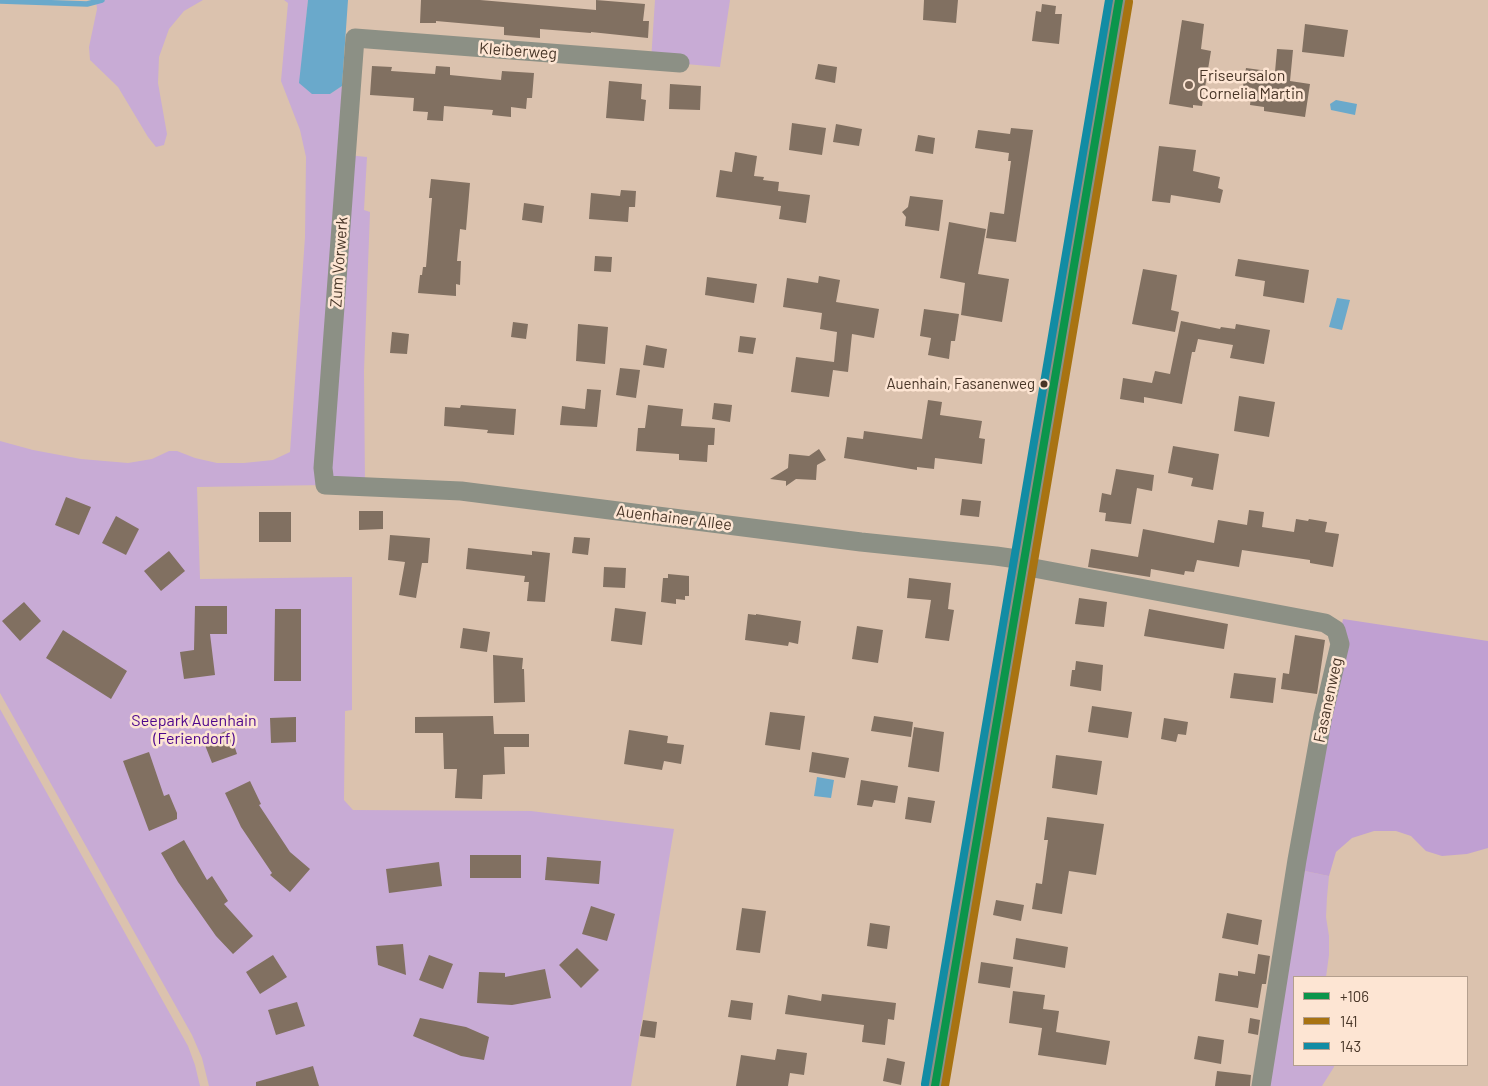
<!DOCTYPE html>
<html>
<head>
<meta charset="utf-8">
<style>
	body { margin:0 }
	#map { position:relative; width:1488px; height:1086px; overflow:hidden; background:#dbc2ae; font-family:Barlow,sans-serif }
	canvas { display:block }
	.legend { position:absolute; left:1293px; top:976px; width:175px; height:90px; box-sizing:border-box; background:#fde5d3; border:1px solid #b49f8e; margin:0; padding:6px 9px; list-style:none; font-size:15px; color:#473527 }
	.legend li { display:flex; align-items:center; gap:10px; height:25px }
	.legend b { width:25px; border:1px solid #b49f8e }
</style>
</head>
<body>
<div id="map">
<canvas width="1488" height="1086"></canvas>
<ul class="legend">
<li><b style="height:6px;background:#0b954b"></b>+106</li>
<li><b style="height:6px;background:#a87312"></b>141</li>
<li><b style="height:6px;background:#128ca4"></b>143</li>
</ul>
</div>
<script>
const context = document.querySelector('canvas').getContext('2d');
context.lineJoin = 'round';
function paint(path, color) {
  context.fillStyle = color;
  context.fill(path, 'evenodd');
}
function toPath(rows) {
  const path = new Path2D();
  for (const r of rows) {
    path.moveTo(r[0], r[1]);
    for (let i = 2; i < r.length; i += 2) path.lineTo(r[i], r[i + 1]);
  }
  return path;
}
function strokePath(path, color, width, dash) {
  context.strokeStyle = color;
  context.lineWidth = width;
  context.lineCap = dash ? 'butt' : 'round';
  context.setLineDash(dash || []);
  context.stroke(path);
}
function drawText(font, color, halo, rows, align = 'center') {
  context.font = font + ' Barlow,sans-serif';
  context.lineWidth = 5;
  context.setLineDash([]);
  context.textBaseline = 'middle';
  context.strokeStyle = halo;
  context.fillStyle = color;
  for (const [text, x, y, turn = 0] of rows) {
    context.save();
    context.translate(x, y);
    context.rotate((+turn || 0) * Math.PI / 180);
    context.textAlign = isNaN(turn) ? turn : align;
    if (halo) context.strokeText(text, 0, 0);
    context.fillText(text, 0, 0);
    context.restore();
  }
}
paint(toPath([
	[96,0,203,0,184,11,169,29,159,57,158,83,167,134,164,145,156,147,148,137,118,87,90,60,89,47,97,9],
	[284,0,308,0,300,83,330,94,342,86,352,87,347,155,367,157,364,210,370,212,364,371,365,487,325,485,197,487,200,579,352,577,352,710,345,711,344,800,353,810,531,811,674,829,631,1086,209,1086,202,1058,192,1035,0,693,0,441,33,450,81,459,128,463,152,459,169,451,177,451,195,458,217,463,244,463,273,460,290,452,305,237,306,157,300,130,281,81,288,3],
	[655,0,730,0,720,67,651,61],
	[0,709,188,1046,195,1065,200,1086,0,1086],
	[1295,869,1329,876,1327,897,1326,917,1329,936,1329,955,1326,977,1294,977,1294,1065,1334,1065,1334,1067,1322,1086,1261,1086]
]), '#c8abd5');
paint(toPath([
	[1343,619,1488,641,1488,848,1467,854,1442,856,1426,851,1411,836,1396,831,1374,831,1352,838,1336,852,1329,876,1295,869]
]), '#c0a0d2');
paint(toPath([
	[308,0,348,0,342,86,330,94,312,94,299,83],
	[1336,100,1357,104,1355,115,1331,110,1330,104],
	[1337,298,1350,300,1342,330,1329,327],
	[817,777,834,780,831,798,814,796]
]), '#6aa9cb');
strokePath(toPath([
	[0,1,87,4,102,0]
]), '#6aa9cb', 5.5);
paint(toPath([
	[421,0,480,0,596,10,596,0,645,4,643,21,649,21,648,38,591,32,591,33,540,29,540,38,504,35,504,27,436,21,436,23,420,23],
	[924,0,958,0,956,23,923,20],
	[1042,4,1056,6,1055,14,1062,14,1059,44,1032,41,1036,11,1041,12],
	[1182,20,1204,24,1201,49,1211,51,1202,106,1193,105,1193,108,1169,104],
	[1305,24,1348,30,1344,57,1302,52],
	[1277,49,1293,50,1290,81,1310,84,1305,117,1264,111,1264,107,1250,105,1252,88,1243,86,1246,68,1275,72],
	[818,64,837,67,835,83,815,79],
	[372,66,392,67,391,71,435,74,436,66,450,67,450,75,501,80,502,71,534,73,532,98,527,98,526,109,511,107,511,117,492,115,493,110,444,106,443,121,427,120,428,112,413,111,414,98,370,95],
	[609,81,642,84,641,99,646,100,644,121,606,118],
	[670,84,701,86,700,110,669,109],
	[792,123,826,128,822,155,789,150],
	[836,124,862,129,859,146,833,142],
	[1011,128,1033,130,1016,242,986,238,990,212,1004,214,1011,161,1008,161,1009,153,975,148,978,130,1010,134],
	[918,135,935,138,933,154,915,151],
	[1159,146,1196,150,1193,171,1220,177,1218,188,1223,190,1220,203,1171,195,1170,203,1152,201],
	[735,152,757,156,754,176,764,177,763,180,779,182,778,191,810,195,806,223,779,219,781,206,716,197,720,170,732,172],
	[431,179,470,183,466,230,460,229,457,261,461,261,460,285,456,284,456,296,418,293,420,275,422,275,423,267,426,267,432,198,429,198],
	[621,190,636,191,635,207,629,207,628,222,589,219,591,193,620,196],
	[910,196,943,200,939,231,905,226,906,217,902,212,908,207],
	[524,203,544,206,542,223,522,220],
	[949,222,986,229,978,274,1009,279,1002,322,961,315,965,283,940,278],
	[595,256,612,257,611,272,594,271],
	[1238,259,1309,270,1304,303,1263,296,1265,281,1235,276],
	[1143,269,1177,275,1171,310,1179,312,1175,332,1132,324],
	[819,276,840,280,836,302,879,309,874,338,852,334,848,372,833,370,829,397,791,392,796,357,834,362,837,332,820,329,822,313,783,307,787,278,818,283],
	[707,277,757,284,754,303,705,295],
	[924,309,959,314,955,341,951,341,949,359,928,355,931,338,920,336],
	[1181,321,1220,329,1221,327,1235,329,1236,324,1270,330,1264,364,1230,358,1233,345,1198,339,1195,352,1192,352,1182,404,1144,397,1144,403,1120,399,1123,378,1152,383,1155,371,1170,374],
	[513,322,528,324,526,339,511,337],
	[578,324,608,327,605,364,576,361],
	[392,332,409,334,407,354,390,353],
	[740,336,756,338,753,354,738,352],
	[646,345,667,349,664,368,643,365],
	[620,368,640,370,636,398,616,395],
	[587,389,601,390,597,427,560,425,562,406,585,409],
	[1239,396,1275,402,1269,437,1234,431],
	[928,400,942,402,940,415,982,421,979,438,985,439,982,464,935,458,934,469,917,467,917,470,844,458,847,437,863,439,864,431,922,439],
	[714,403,732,405,730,422,712,419],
	[461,405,516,409,514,435,487,433,488,430,444,426,445,407,460,408],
	[648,405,683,409,681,426,715,428,714,445,708,445,707,462,679,460,679,454,636,451,638,428,645,428],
	[1173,446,1219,454,1213,490,1191,486,1193,478,1168,473],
	[819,449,826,460,817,465,816,480,796,479,786,486,786,481,770,479,788,468,789,454,809,456],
	[1116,469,1154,475,1152,491,1137,488,1131,524,1105,521,1106,513,1099,512,1102,493,1111,495],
	[66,497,91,507,79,535,55,525],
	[962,499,981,501,979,517,960,515],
	[1249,510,1264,512,1262,527,1294,532,1296,519,1308,521,1309,519,1327,522,1325,532,1339,534,1333,567,1310,563,1310,560,1242,550,1239,567,1197,560,1194,572,1185,571,1184,575,1151,569,1150,577,1088,567,1091,549,1138,557,1143,529,1214,543,1218,520,1247,525],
	[359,511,383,511,383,529,359,530],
	[259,512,291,512,291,542,259,542],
	[116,516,139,529,126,555,102,543],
	[390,535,430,538,428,563,422,563,416,598,399,595,405,562,388,560],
	[574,537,590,538,588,555,572,553],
	[468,548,532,555,532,551,550,553,545,602,527,601,529,582,524,582,525,576,466,569],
	[169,551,185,571,161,591,144,571],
	[604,567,626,568,625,588,603,587],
	[668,574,689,576,689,596,685,596,685,600,676,599,676,604,661,602,663,578,668,578],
	[909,578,951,583,948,609,954,610,949,641,925,638,931,600,907,598],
	[1079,598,1107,602,1104,627,1075,624],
	[24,602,41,621,20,641,2,621],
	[195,606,227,606,227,634,210,634,215,675,184,679,180,652,194,650],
	[615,608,646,612,642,645,611,641],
	[275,609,301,609,301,681,274,681],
	[1149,609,1228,624,1224,649,1144,636],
	[748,614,756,615,756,614,801,621,798,644,789,642,788,646,745,640],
	[857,626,883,630,878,663,852,659],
	[463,628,490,632,487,652,460,648],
	[63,630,127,671,111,699,46,658],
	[1295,635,1325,640,1317,694,1281,689,1283,673,1289,674],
	[493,655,523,658,522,669,524,669,525,702,494,703],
	[1076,661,1103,665,1101,691,1070,686,1072,670,1075,670],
	[1234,673,1276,678,1273,703,1230,698],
	[1092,706,1132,712,1128,738,1088,732],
	[770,712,805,716,800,750,765,745],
	[493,716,494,734,529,734,529,747,504,747,505,774,483,775,482,799,455,798,457,769,444,769,443,733,415,733,415,717],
	[874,716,913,722,911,737,871,731],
	[296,717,296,742,271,743,270,718],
	[1164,718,1188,722,1186,735,1178,734,1176,742,1161,739],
	[914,727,944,732,939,772,908,767],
	[229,730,237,754,212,763,203,740],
	[629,730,668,736,667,743,684,745,681,764,664,761,662,770,624,764],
	[149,752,164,796,169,794,177,813,177,819,149,831,123,761],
	[812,752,849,758,845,778,809,772],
	[1056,755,1102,761,1097,795,1052,788],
	[861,780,898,786,895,803,874,800,872,807,857,805],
	[250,781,261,804,259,805,290,852,310,869,290,892,270,875,272,873,241,827,225,793],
	[908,797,935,801,931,823,905,819],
	[1047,817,1104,824,1096,875,1069,871,1062,914,1032,909,1036,883,1042,884,1048,840,1044,840],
	[184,840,207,880,212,876,228,901,224,904,253,936,233,954,216,936,178,882,161,853],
	[470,855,521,855,521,878,470,878],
	[547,857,601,861,599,884,545,880],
	[439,862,442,886,389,893,386,869],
	[996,900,1024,905,1021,921,993,915],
	[591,906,615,914,607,941,582,934],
	[742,908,766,911,760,953,736,950],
	[1227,913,1262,920,1258,945,1222,938],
	[870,923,890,926,887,949,867,946],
	[1016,938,1068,947,1065,968,1013,959],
	[403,944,406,975,378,965,376,946],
	[577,948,599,970,581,988,559,965],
	[1258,954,1270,956,1266,984,1262,984,1258,1008,1215,1001,1219,973,1238,976,1238,971,1255,974],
	[273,955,287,977,260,994,246,972],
	[429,955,453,964,443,989,419,980],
	[981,962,1013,967,1010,988,978,983],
	[545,969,551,998,512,1005,477,1003,479,972,505,973,505,977],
	[1013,991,1045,995,1043,1009,1059,1011,1056,1032,1110,1041,1106,1065,1038,1055,1042,1028,1009,1023],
	[822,994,896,1003,894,1020,888,1019,885,1045,862,1042,864,1025,785,1014,788,995,821,1001],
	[731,1000,753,1003,751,1020,728,1017],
	[297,1002,305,1026,276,1035,268,1010],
	[420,1018,466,1027,489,1037,484,1060,461,1056,413,1036],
	[1250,1018,1260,1020,1258,1035,1248,1033],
	[643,1020,657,1022,655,1038,640,1036],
	[1198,1036,1224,1040,1221,1064,1194,1059],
	[777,1049,807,1053,804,1075,790,1073,788,1086,736,1086,741,1055,775,1060],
	[887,1058,905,1062,901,1085,883,1081],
	[313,1066,319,1086,256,1086,256,1082],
	[1217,1071,1251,1075,1250,1086,1215,1086]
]), '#817061');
strokePath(toPath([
	[680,63,355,38,323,468,325,485,461,491,861,542,996,556,1024,560],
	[1023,566,1325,623,1336,630,1340,644,1323,716,1297,860,1261,1086]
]), '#8c9085', 19);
strokePath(toPath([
	[935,1086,1119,0]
]), '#8c9085', 24);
strokePath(toPath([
	[935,1086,1119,0]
]), '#0b954b', 8);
strokePath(toPath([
	[945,1086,1129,2]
]), '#a87312', 8);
strokePath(toPath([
	[925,1084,1109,0]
]), '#128ca4', 8);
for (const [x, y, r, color] of [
	[1189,85,5,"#7b6656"],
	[1044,384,4.5,"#473527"]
]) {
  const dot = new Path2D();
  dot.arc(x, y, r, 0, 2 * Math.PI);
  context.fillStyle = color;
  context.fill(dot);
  strokePath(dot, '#fde5d3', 2);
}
drawText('15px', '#473527', '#fde5d3', [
	["Auenhain, Fasanenweg",1035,384]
], 'right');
drawText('16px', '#473527', '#fde5d3', [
	["Kleiberweg",518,51,4],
	["Zum Vorwerk",339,262,-86],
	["Auenhainer Allee",674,518,7],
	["Fasanenweg",1328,700,-78]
]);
drawText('16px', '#473527', '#fde5d3', [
	["Friseursalon",1199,76],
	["Cornelia Martin",1199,94]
], 'left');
drawText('16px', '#4c058c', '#fde5d3', [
	["Seepark Auenhain",194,721],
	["(Feriendorf)",194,739]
]);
</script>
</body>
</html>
